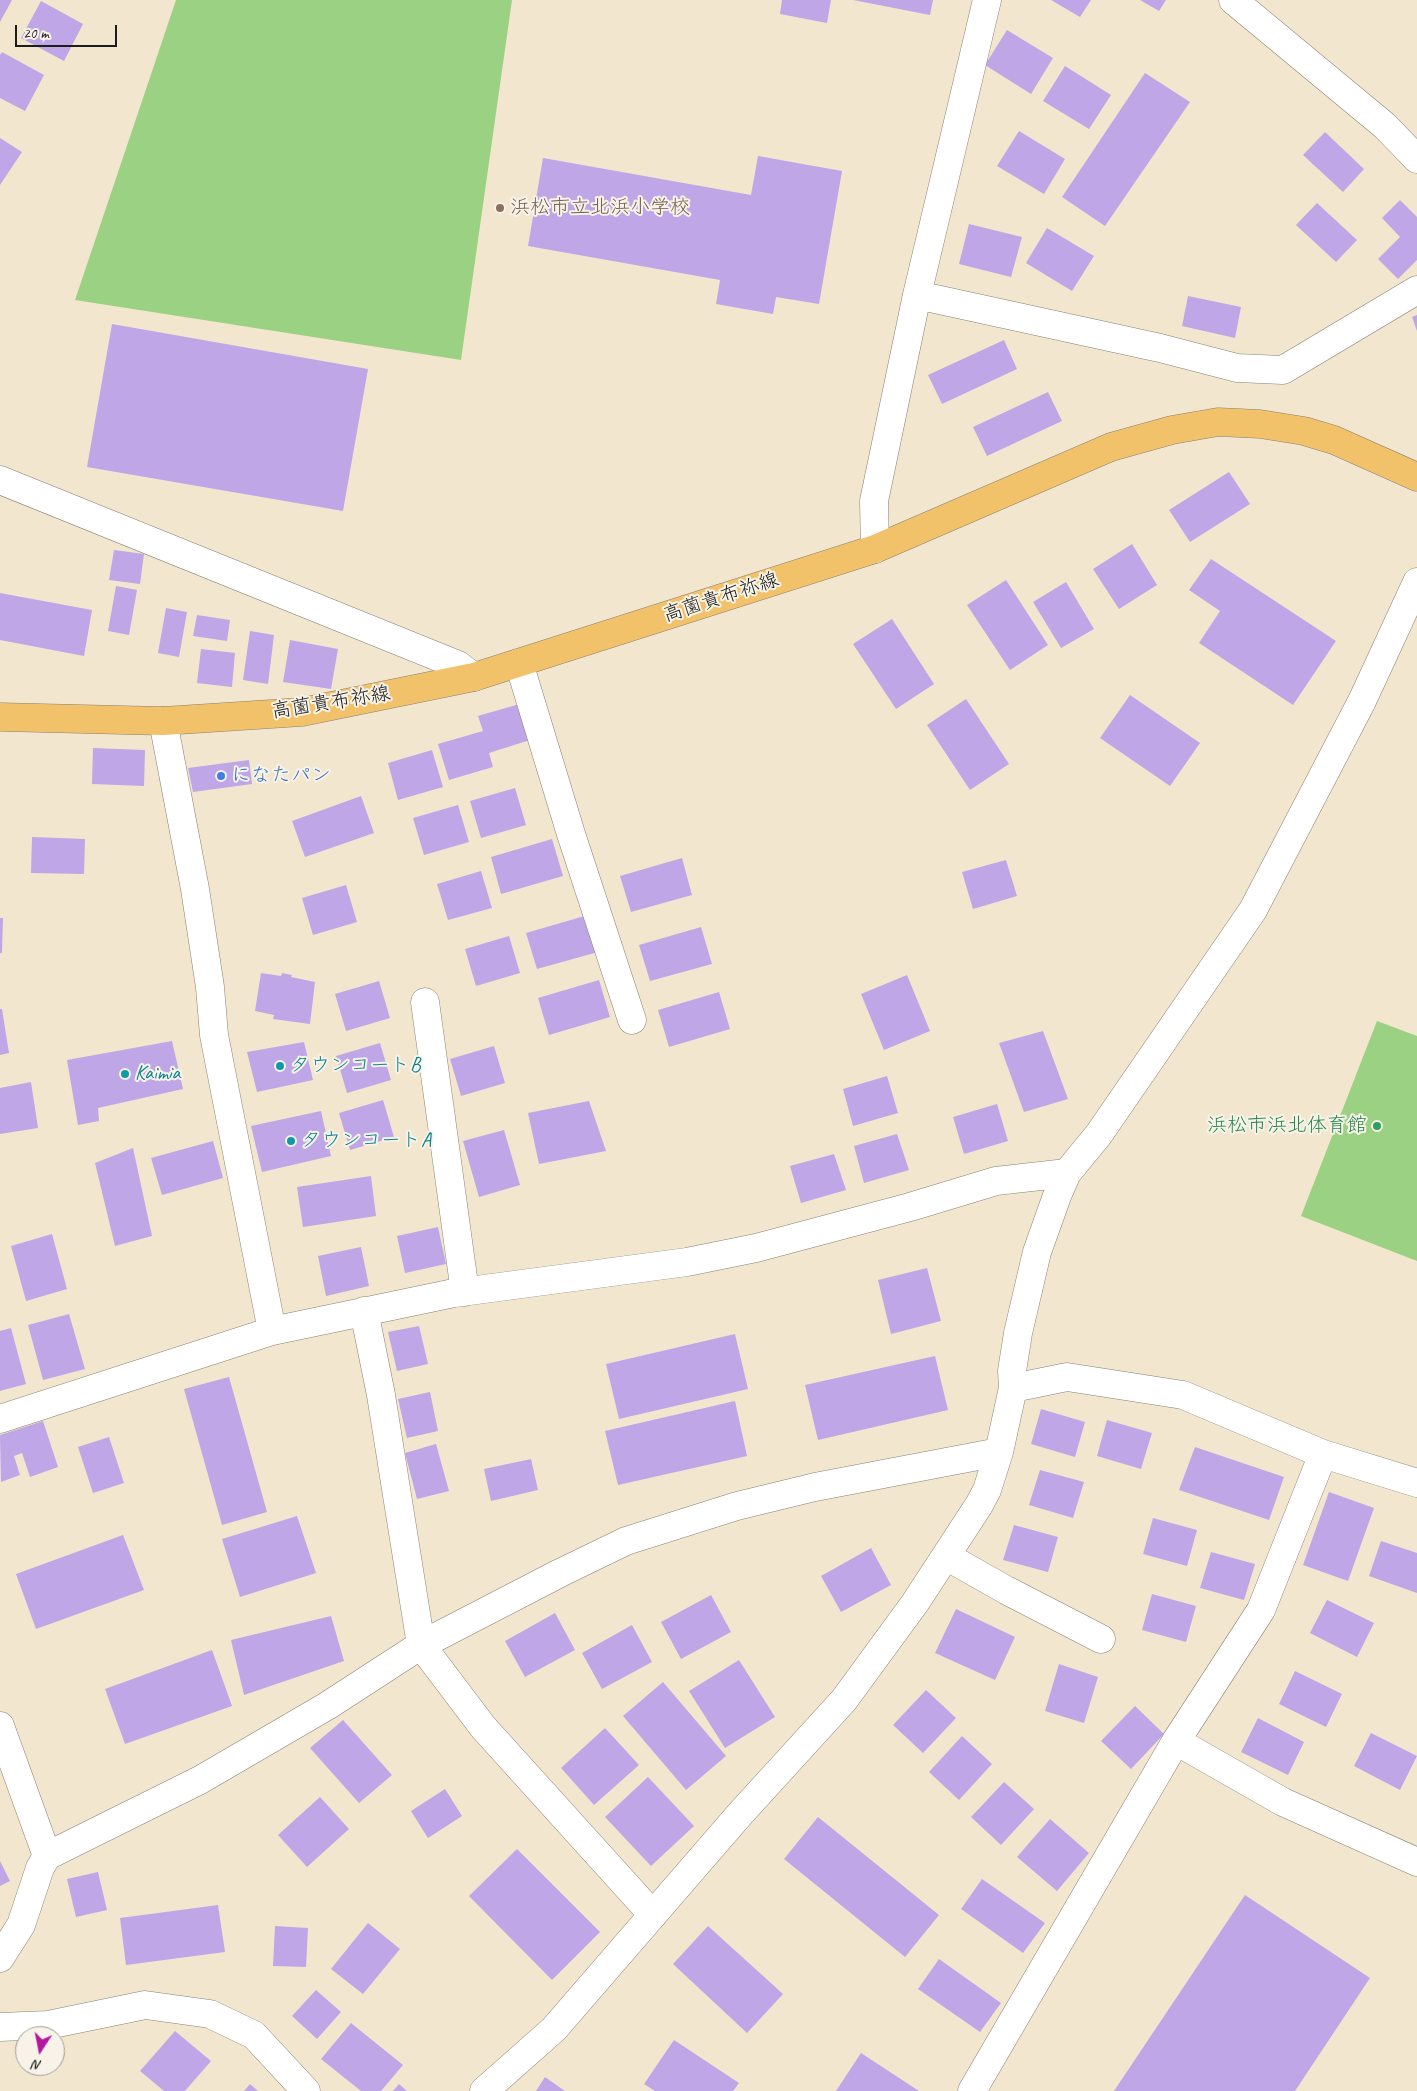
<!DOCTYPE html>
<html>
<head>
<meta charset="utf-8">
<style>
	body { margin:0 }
	#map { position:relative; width:1417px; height:2091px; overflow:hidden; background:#f3e6ce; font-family:Caveat,sans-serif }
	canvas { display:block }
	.north { position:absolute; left:15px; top:2026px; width:50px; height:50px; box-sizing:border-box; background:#f7f3e8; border:1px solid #9f9d96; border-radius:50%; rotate:191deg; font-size:14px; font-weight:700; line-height:20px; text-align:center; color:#1c1c1c }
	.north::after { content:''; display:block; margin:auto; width:18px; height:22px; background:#b5179e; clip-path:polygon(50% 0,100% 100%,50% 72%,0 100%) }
	.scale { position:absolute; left:15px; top:25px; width:102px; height:22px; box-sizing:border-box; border:2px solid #1c1c1c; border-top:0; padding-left:6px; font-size:15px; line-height:18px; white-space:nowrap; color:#1c1c1c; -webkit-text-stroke:4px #f7f3e8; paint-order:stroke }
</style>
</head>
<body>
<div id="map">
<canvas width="1417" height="2091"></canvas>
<div class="north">N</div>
<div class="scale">20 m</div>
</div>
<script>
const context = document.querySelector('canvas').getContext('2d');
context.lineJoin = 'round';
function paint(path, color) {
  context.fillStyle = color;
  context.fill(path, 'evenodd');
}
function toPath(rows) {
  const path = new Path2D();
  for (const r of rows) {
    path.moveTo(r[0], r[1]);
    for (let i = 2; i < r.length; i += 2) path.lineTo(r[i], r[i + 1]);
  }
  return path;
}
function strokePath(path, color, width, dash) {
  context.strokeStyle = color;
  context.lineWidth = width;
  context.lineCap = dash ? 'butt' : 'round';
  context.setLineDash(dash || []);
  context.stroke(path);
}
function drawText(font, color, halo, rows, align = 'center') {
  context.font = font + ' Caveat,"Klee One",sans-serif';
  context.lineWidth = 4;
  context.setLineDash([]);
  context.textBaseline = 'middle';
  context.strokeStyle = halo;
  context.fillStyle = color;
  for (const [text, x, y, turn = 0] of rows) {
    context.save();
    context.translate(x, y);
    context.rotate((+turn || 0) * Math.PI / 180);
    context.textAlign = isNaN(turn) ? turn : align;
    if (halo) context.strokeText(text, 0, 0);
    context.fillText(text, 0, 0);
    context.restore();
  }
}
paint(toPath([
	[176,0,512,0,461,360,75,300],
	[1377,1021,1417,1036,1417,1261,1301,1216]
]), '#9bd182');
paint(toPath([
	[0,0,12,0,0,22],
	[782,0,831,0,827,23,780,14],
	[853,0,933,0,930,15],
	[1051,0,1091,0,1080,17],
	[1140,0,1166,0,1159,11],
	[41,1,83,24,64,61,21,38],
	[1007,30,1053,58,1031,94,985,65],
	[2,52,44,75,25,111,0,98,0,55],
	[1065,66,1111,95,1089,129,1043,101],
	[1145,73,1190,102,1105,226,1062,197],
	[1019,131,1065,159,1044,194,997,166],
	[1325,132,1364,169,1343,192,1303,155],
	[0,138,22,152,0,185],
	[758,156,842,171,819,304,776,297,773,314,716,304,720,280,528,246,543,158,751,195],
	[1400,200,1417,217,1417,260,1398,279,1378,259,1400,237,1382,218],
	[1317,203,1357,240,1336,262,1296,225],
	[969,224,1022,237,1011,277,959,264],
	[1047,228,1094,256,1072,291,1026,263],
	[1188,296,1241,307,1235,338,1182,326],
	[1417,315,1417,331,1412,317],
	[112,324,368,369,343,511,87,467],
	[1004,340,1017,369,942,404,928,375],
	[1048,392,1062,421,987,456,973,427],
	[1229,472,1250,504,1190,542,1169,510],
	[1132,544,1157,585,1119,609,1093,569],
	[114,550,144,554,140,584,109,580],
	[1211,559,1336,641,1293,705,1199,643,1220,611,1189,590],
	[1006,580,1048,645,1010,670,967,605],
	[1066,582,1094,629,1061,648,1033,602],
	[116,586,137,590,129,635,108,631],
	[0,593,92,610,84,656,0,640],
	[166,608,187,612,179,657,158,653],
	[197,615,230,620,227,641,193,636],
	[892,619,934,684,896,709,853,644],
	[250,631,274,635,268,684,243,680],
	[290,640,338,649,331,689,283,682],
	[201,649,235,653,232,687,197,683],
	[1130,695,1200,743,1170,786,1100,738],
	[966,699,1009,764,970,790,927,725],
	[523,703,533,739,489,753,493,767,449,780,438,744,483,731,478,716],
	[93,748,145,750,144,786,92,784],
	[432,750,443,787,398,800,388,763],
	[249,760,252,784,193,792,188,768],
	[515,788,526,825,481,838,470,801],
	[361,796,374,833,305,857,292,821],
	[458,805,469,842,424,855,413,818],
	[32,837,85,839,84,874,31,873],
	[552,839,563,876,501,894,491,857],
	[682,858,692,895,631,912,620,876],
	[1006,860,1017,896,973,909,962,872],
	[481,871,492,908,448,920,437,884],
	[346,885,357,922,313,935,302,898],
	[588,915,598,952,537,969,526,933],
	[0,918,3,918,2,953,0,953],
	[701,927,712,964,650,981,639,945],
	[509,936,520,973,476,986,465,949],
	[261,973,281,976,282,973,292,975,291,977,315,982,310,1024,273,1019,274,1015,255,1011],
	[907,975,930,1031,884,1050,861,994],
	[599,980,610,1017,549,1035,538,998],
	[379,981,390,1018,346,1031,335,994],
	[719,992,730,1029,669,1047,658,1010],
	[0,1009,2,1009,9,1053,0,1055],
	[1043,1031,1068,1099,1024,1112,999,1043],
	[172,1041,183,1089,98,1108,99,1121,78,1125,67,1060],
	[304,1042,313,1080,257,1092,247,1052],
	[380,1043,391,1080,347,1093,336,1056],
	[494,1046,505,1083,461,1096,450,1059],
	[887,1076,898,1113,853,1126,843,1089],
	[31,1082,38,1128,0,1134,0,1088],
	[383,1100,394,1137,350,1150,339,1113],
	[589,1101,606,1151,539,1164,528,1113],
	[997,1104,1008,1141,964,1154,953,1117],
	[321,1111,331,1156,262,1172,251,1126],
	[504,1130,520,1185,479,1197,463,1141],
	[897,1134,909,1170,864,1183,854,1146],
	[213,1141,223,1178,162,1195,151,1158],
	[133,1148,152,1236,115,1246,95,1163],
	[834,1154,846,1190,801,1203,790,1166],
	[371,1176,376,1216,303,1227,297,1187],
	[438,1227,446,1264,405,1273,397,1236],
	[52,1234,67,1289,26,1301,11,1246],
	[361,1247,369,1286,326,1296,318,1256],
	[927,1268,941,1321,891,1334,878,1280],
	[69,1314,85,1369,43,1380,28,1325],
	[419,1326,428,1364,397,1371,388,1332],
	[11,1328,26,1384,0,1391,0,1331],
	[735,1334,748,1389,619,1419,606,1364],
	[935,1356,948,1410,818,1440,805,1385],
	[229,1377,267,1512,222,1525,184,1389],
	[430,1392,438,1431,407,1438,398,1399],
	[735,1401,747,1456,618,1485,605,1431],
	[1041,1409,1085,1422,1075,1457,1031,1444],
	[1107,1420,1152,1433,1141,1469,1097,1456],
	[43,1421,58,1467,30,1477,22,1453,14,1456,20,1475,1,1482,0,1435],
	[109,1437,124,1483,93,1493,78,1447],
	[436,1444,449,1491,417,1499,405,1453],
	[1195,1447,1284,1477,1269,1520,1179,1490],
	[531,1459,538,1490,491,1501,484,1469],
	[1040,1470,1084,1482,1073,1518,1029,1505],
	[1329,1492,1374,1508,1348,1581,1303,1565],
	[297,1516,316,1573,240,1597,222,1539],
	[1153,1518,1197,1530,1187,1566,1143,1554],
	[1014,1525,1058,1537,1048,1572,1003,1560],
	[123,1535,144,1590,36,1629,16,1574],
	[1381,1541,1417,1553,1417,1593,1369,1576],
	[871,1548,891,1585,841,1612,821,1576],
	[1211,1552,1255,1564,1244,1600,1200,1588],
	[1152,1594,1196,1606,1186,1642,1142,1630],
	[711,1595,731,1632,681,1659,661,1622],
	[1327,1600,1374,1623,1357,1657,1310,1633],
	[956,1609,1015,1637,995,1680,935,1653],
	[555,1613,575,1650,525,1677,505,1641],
	[331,1616,344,1661,244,1695,231,1640],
	[632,1625,652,1662,602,1689,582,1653],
	[212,1650,232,1706,125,1744,105,1689],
	[739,1660,775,1717,725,1748,689,1691],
	[1059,1664,1098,1677,1084,1723,1045,1711],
	[1295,1671,1342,1694,1326,1727,1279,1704],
	[663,1682,726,1756,686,1790,623,1716],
	[926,1690,956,1718,923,1753,893,1725],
	[1135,1706,1164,1734,1131,1769,1101,1741],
	[1258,1718,1304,1742,1288,1775,1241,1752],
	[343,1720,392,1775,359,1803,310,1748],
	[605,1728,639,1765,594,1805,561,1768],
	[1371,1733,1417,1756,1400,1790,1354,1766],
	[962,1736,992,1764,959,1800,929,1772],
	[648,1777,694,1826,651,1866,605,1817],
	[1004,1782,1034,1809,1001,1845,971,1817],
	[445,1789,462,1816,428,1838,411,1811],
	[320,1797,349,1829,307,1867,278,1835],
	[818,1817,939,1915,905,1957,784,1859],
	[1050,1819,1089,1853,1057,1891,1017,1857],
	[517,1849,600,1932,552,1980,469,1896],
	[0,1861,10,1881,0,1886],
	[98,1872,107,1910,76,1917,67,1879],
	[982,1879,1045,1923,1023,1953,961,1909],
	[1245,1895,1370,1978,1295,2091,1114,2091],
	[218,1905,225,1952,126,1965,120,1918],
	[368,1923,400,1949,363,1994,331,1969],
	[275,1926,308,1928,306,1967,273,1966],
	[708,1926,783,1994,747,2033,673,1964],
	[939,1959,1001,2003,980,2032,918,1989],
	[316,1990,341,2012,317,2039,292,2016],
	[351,2023,403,2065,381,2091,361,2091,321,2059],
	[175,2031,211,2061,185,2091,164,2091,140,2071],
	[674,2040,739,2083,733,2091,655,2091,644,2084],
	[861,2053,919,2091,836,2091],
	[545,2077,565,2091,536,2091],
	[250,2084,258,2091,244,2091],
	[399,2084,407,2091,393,2091]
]), '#bfa6e7');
const minor = toPath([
	[1233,0,1385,126,1417,159],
	[917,295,1160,348,1237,368,1283,370,1417,290],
	[0,480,458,665,474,677],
	[875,549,874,501,917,295,987,0],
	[519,663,571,834,632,1020],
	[163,721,195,889,210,987,214,1035,272,1331],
	[425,1002,465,1292],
	[364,1311,381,1395,421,1645,483,1727,653,1915],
	[1013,1388,1067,1377,1183,1395,1323,1454,1417,1483],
	[0,1419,272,1331,454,1293,687,1262,756,1248,910,1207,996,1181,1067,1173],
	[946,1556,1006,1590,1101,1639],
	[0,1726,47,1856],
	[1176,1741,1283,1802,1417,1862],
	[0,1958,21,1925,40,1868,47,1856,200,1780,327,1706,421,1645,560,1573,626,1541,737,1506,815,1487,999,1452,1013,1388,1012,1371,1018,1333,1037,1252,1057,1196,1067,1173,1099,1134,1253,910,1362,701,1417,582],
	[0,2027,48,2025,145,2005,210,2014,254,2035,306,2091],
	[484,2091,554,2029,740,1814,844,1700,915,1603,979,1505,987,1490,999,1452],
	[972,2091,1176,1741,1261,1610,1323,1454]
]);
const major = toPath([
	[0,717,163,721,302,712,474,677,875,549,1111,447,1172,430,1218,422,1260,424,1304,431,1334,440,1417,477]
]);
strokePath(minor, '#888175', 29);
strokePath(major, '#888175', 29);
strokePath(minor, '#fff', 28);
strokePath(major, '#f2c26a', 28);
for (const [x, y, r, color] of [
	[500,208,5,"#8d6e63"],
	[221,776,5,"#3f7fe0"],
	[280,1066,5,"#0f9aa8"],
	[125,1074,5,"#0f9aa8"],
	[1377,1126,5,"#2e9e5b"],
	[291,1141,5,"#0f9aa8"]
]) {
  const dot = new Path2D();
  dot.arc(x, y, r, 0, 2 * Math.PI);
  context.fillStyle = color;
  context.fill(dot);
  strokePath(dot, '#f7f3e8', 2);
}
drawText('20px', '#785e54', '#f7f3e8', [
	["浜松市立北浜小学校",510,208]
], 'left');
drawText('20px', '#1c1c1c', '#f7f3e8', [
	["高薗貴布祢線",721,598,-18],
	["高薗貴布祢線",331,703,-9]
]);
drawText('20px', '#366cbe', '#f7f3e8', [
	["になたパン",231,776]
], 'left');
drawText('20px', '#0d838f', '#f7f3e8', [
	["タウンコートB",290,1066],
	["Kaimia",135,1074],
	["タウンコートA",301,1141]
], 'left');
drawText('20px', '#27864d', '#f7f3e8', [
	["浜松市浜北体育館",1367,1126]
], 'right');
</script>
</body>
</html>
